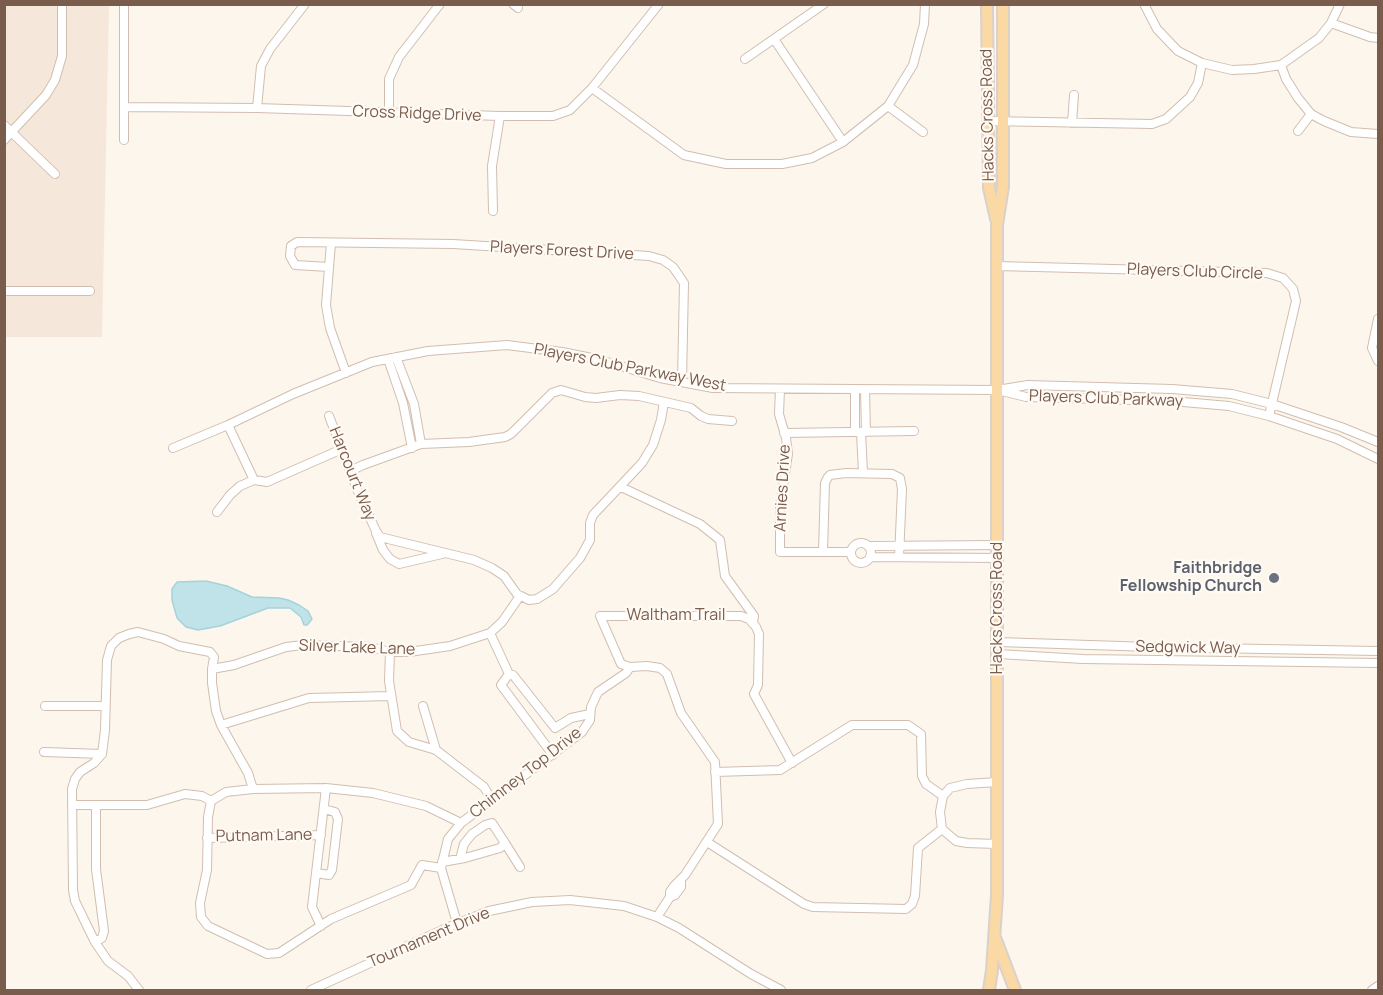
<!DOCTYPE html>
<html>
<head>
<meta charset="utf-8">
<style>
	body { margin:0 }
	#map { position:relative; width:1383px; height:995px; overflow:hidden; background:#fdf6ec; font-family:Manrope,sans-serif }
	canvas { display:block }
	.frame { position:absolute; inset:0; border:6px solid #7a5c4d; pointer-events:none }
</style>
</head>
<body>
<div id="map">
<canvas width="1383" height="995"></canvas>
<div class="frame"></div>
</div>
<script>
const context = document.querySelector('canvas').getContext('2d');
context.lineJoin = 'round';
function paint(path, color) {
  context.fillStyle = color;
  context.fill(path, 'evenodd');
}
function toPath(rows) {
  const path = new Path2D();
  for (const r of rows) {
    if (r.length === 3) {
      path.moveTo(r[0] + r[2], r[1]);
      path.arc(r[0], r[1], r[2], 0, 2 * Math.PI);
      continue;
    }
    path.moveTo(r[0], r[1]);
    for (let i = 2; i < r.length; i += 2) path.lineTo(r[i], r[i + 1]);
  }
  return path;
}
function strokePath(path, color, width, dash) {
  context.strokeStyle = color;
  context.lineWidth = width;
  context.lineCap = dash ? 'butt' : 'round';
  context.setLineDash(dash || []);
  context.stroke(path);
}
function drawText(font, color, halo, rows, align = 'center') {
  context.font = font + ' Manrope,sans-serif';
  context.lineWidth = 4.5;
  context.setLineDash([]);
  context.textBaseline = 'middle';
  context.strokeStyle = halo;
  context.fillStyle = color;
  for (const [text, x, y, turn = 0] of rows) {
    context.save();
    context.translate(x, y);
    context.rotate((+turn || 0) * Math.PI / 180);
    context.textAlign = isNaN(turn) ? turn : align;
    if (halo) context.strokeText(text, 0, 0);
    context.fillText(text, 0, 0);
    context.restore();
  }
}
paint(toPath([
	[5,5,109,5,102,337,5,337]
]), '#f5e8da');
const water = toPath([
	[206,581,227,586,252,597,279,598,288,600,299,605,308,611,312,619,307,625,304,625,301,617,290,608,268,608,220,626,198,630,186,627,177,618,172,600,172,589,177,582,206,581]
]);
paint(water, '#bfe3e8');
strokePath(water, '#a5d3da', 1.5);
const minor = toPath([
	[124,4,124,140],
	[513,4,518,8],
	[1144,4,1157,29,1178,51,1202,63,1232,70,1254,69,1281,65,1319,38,1331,23,1340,4],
	[1331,23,1370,37,1378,38],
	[774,39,843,142],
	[745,59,824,4],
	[1281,65,1286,79,1298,98,1311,114,1324,121,1351,132,1378,134],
	[592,88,684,155,726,164,782,164,812,158,843,142,888,106,913,65,924,24,925,4],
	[888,106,923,132],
	[124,107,257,108,500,116,553,116,570,110,592,88,659,4],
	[257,108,261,66,270,49,305,4],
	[389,114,389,79,399,57,440,4],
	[988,121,1152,124,1166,119,1190,97,1198,83,1202,63],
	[1072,123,1074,95],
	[4,125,55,174],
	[1298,131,1311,114],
	[4,140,46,95,55,80,62,56,62,4],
	[493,211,492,166,500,116],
	[331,243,326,305,330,328,346,373],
	[997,266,1267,273,1283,278,1293,289,1296,301,1269,416],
	[329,267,295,265,290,256,291,246,297,242,453,244,649,256,663,260,673,267,684,283,682,381],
	[4,291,90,291],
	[1378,319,1372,348,1378,361],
	[396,357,414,404,421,444],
	[388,359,403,403,412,448],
	[780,389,779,414,786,438,788,454,780,506,780,552,851,552],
	[855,389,855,432],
	[865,390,866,432],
	[1002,391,1026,397,1172,401,1229,406,1269,416,1337,439,1378,459],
	[329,416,359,494,376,531,380,537,474,560,492,568,504,576,517,594,529,600,537,599,553,589,580,558,590,540,590,523,593,515,642,463,653,445,661,420,664,402],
	[228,425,254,480],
	[861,432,863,473],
	[784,433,914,431],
	[173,448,228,425,293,394,372,362,428,351,507,345,562,352,597,359,660,378,713,388,997,390,1028,385,1172,389,1232,394,1272,404,1341,427,1378,442],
	[350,471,363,465,421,444,469,442,505,437,511,434,552,393,561,390,585,397,596,398,620,395,639,396,691,408,701,416,708,419,732,421],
	[621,487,700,524,720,540,725,576,754,616,753,623],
	[217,512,230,495,240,486,254,480,267,482,342,449],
	[376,533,383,550,390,559,399,564,442,554],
	[861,553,10],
	[868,546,998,545],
	[823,552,825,483,828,477,830,475,846,473,892,474,900,478,902,489,899,557],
	[870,557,999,558],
	[490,633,509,674],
	[998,642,1151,647,1378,651],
	[390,652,389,681,397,731,409,742,436,750,484,787,492,800],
	[998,654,1083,659,1378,663],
	[212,669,234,665,286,647,303,645,370,647,390,652,409,652,450,646,490,633,502,622,520,596],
	[509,674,513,675,555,728,571,718,590,714],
	[509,674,501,685,553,755],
	[45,706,105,706],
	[423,706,436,750],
	[221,725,309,698,391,696],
	[44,752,102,754],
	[715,772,780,770,852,725,908,725,921,734,922,776,926,784,943,796],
	[997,782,967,784,950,788,943,796,940,812,942,829,956,841,967,843,997,844],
	[211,801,208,817,207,870,200,903,201,917,208,926,267,954,279,953,331,919,411,885,422,865,441,868],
	[72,805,147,805,185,794,202,796,211,801,226,792,253,789,326,788,373,793,426,806,461,823],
	[96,805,96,869,104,931,102,938,95,942,108,961,128,976,139,990],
	[207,838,321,835],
	[707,842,804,904,813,907,906,909,912,904,915,896,918,848,942,829],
	[505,843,520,867],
	[442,862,465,858,500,848,505,843,492,823,485,825,472,834,464,844,460,859],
	[316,873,329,875,332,870,338,819,335,812,324,809],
	[670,897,675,895,681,887,681,881],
	[657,917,670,897,670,892,674,886,685,875,718,824,715,762,681,713,667,674,660,668,647,666,630,667,621,664,600,616,741,616,749,619,756,627,759,634,758,685,754,694,792,763],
	[457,923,441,868,448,839,461,823,582,732,590,720,591,707,598,692,626,673,630,667],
	[321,926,312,907,326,788],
	[95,942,75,901,73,890,72,789,75,779,80,772,94,763,102,754,105,730,107,660,111,646,119,638,129,634,138,632,164,639,179,646,210,652,214,657,212,669,212,683,216,711,221,725,248,773,253,789],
	[311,990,451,926,489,911,532,902,570,900,624,906,657,917,679,928,751,974,781,990],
	[1372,990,1378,986]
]);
const major = toPath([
	[987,4,989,188,996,219],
	[996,940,1015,990],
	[989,990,992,970,997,895,997,225,1003,187,1003,4]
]);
strokePath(minor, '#d1beb0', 10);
strokePath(major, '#dad1cd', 14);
strokePath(minor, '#fff', 8);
strokePath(major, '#fbd9a5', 10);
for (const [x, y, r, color] of [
	[1274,578,6,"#6b7280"]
]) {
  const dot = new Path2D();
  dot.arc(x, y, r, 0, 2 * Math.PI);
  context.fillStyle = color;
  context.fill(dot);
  strokePath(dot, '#fffaf3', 2);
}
drawText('16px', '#7a5c4d', '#fffaf3', [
	["Cross Ridge Drive",417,114,2],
	["Hacks Cross Road",988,115,-91],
	["Players Forest Drive",562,251,3],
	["Players Club Circle",1195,272,2],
	["Players Club Parkway West",630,368,11],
	["Players Club Parkway",1106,399,2],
	["Harcourt Way",352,474,68],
	["Arnies Drive",783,488,-87],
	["Hacks Cross Road",998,608,-90],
	["Waltham Trail",676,616],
	["Silver Lake Lane",357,648,2],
	["Sedgwick Way",1188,648,1],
	["Chimney Top Drive",526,773,-38],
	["Putnam Lane",264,836,-1],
	["Tournament Drive",429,938,-23]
]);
drawText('bold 16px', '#5b616d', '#fffaf3', [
	["Faithbridge",1262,569],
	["Fellowship Church",1262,587]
], 'right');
</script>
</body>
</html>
